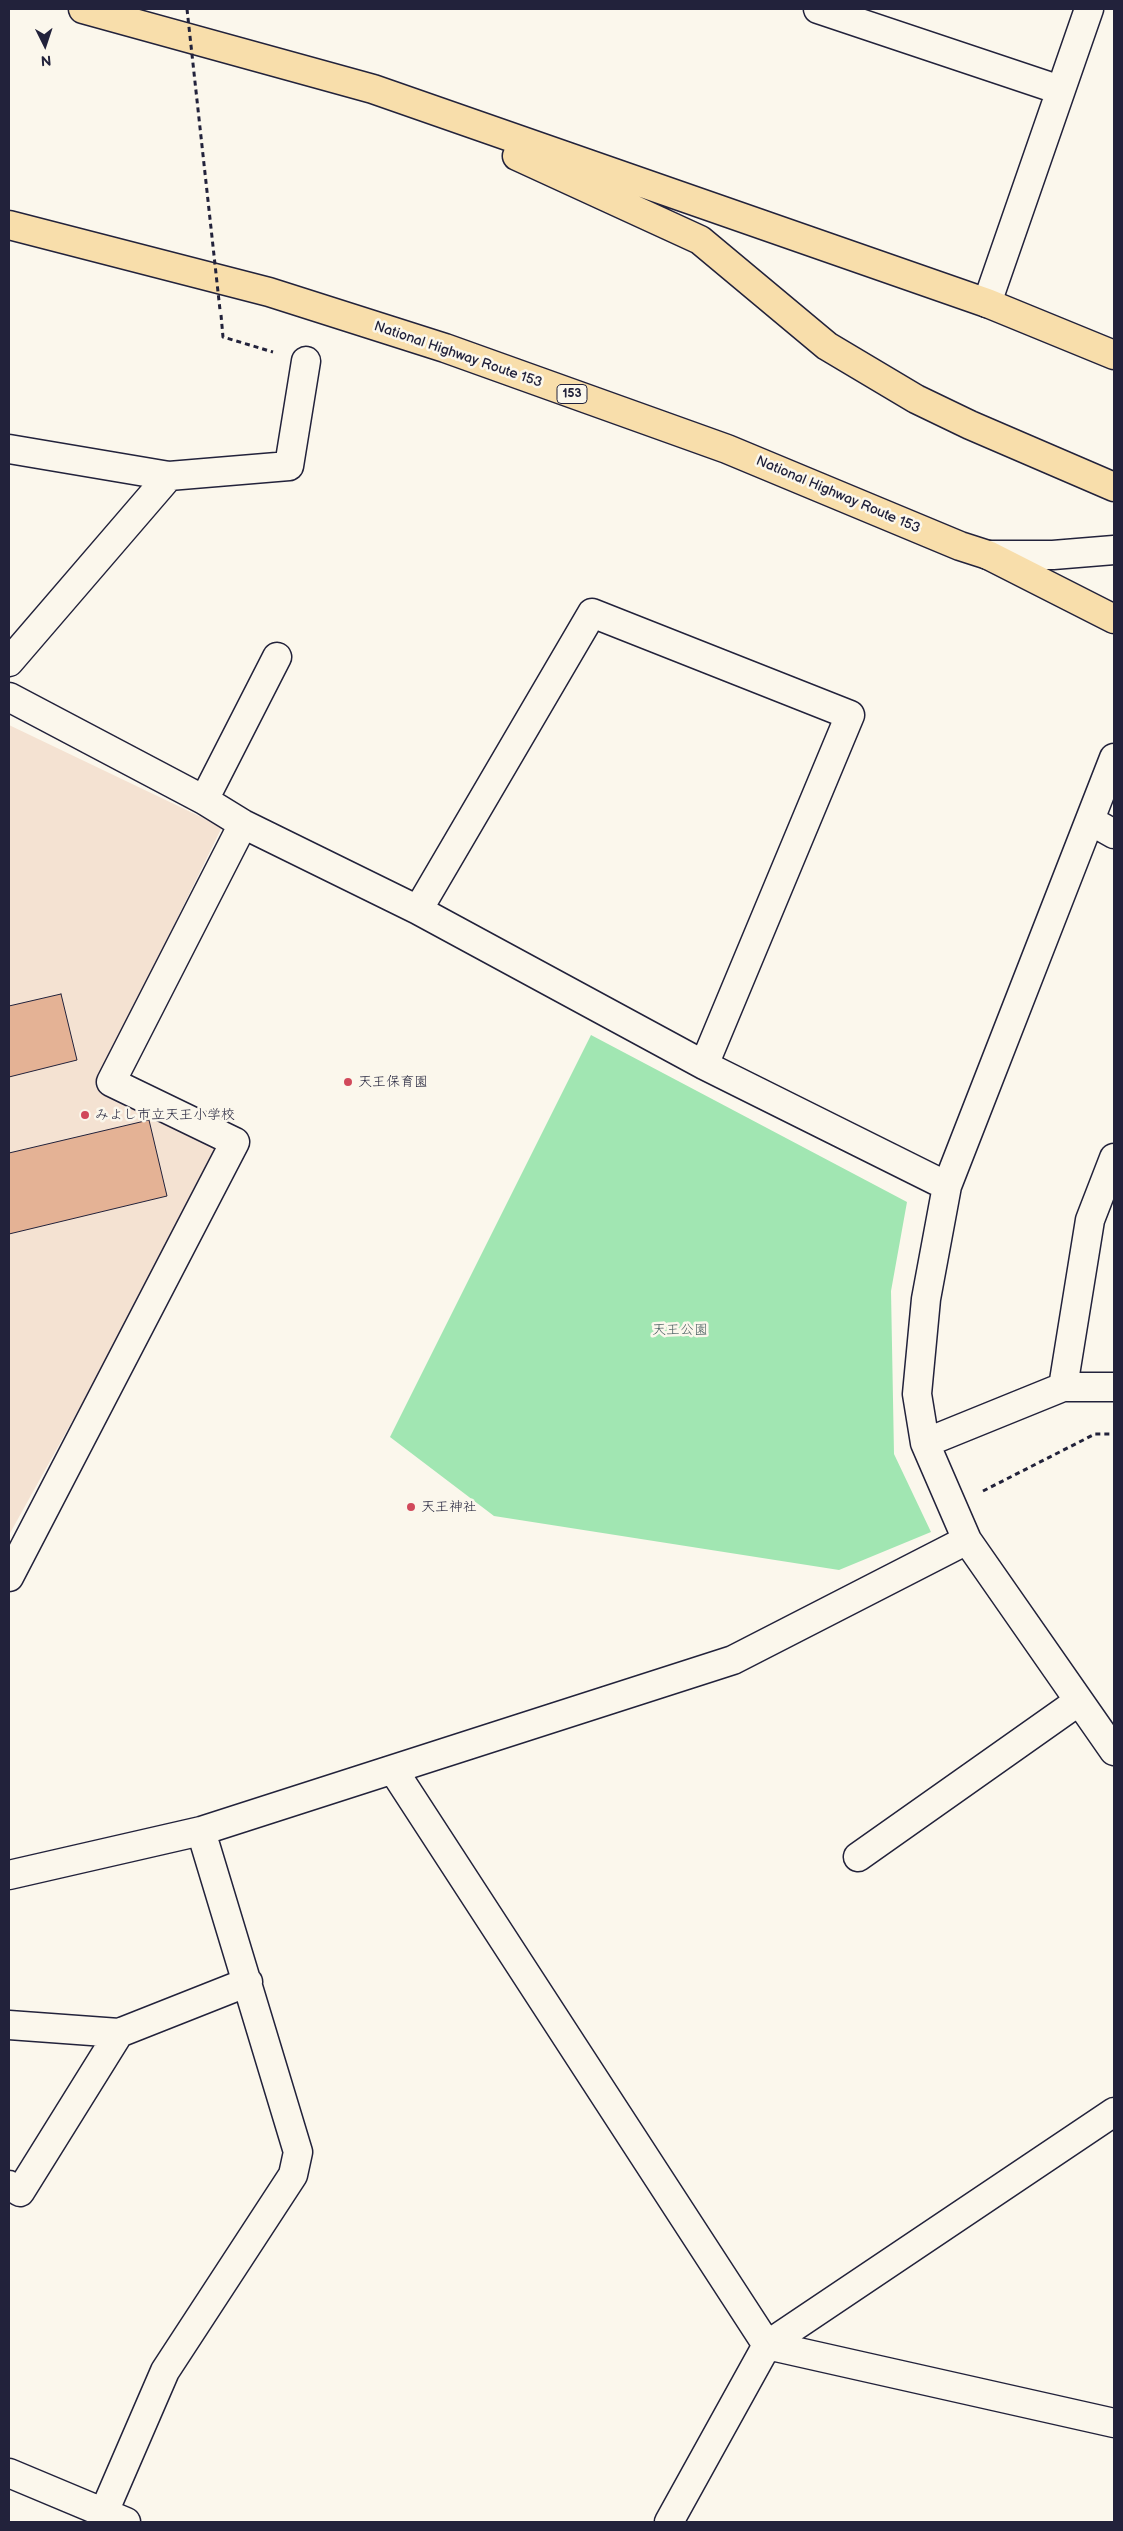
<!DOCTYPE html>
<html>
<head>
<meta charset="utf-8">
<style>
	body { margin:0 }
	#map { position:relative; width:1123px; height:2531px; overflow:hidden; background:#fbf7ec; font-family:"Balsamiq Sans",sans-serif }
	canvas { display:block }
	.frame { position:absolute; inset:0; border:10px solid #22223b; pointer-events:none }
	.north { position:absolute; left:20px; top:20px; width:50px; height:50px; -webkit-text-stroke:4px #fbf7ec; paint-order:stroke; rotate:176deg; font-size:14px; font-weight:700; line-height:20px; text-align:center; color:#22223b }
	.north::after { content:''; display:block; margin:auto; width:18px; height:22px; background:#22223b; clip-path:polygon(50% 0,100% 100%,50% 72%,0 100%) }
</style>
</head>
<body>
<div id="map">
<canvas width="1123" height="2531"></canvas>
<div class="frame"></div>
<div class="north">N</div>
</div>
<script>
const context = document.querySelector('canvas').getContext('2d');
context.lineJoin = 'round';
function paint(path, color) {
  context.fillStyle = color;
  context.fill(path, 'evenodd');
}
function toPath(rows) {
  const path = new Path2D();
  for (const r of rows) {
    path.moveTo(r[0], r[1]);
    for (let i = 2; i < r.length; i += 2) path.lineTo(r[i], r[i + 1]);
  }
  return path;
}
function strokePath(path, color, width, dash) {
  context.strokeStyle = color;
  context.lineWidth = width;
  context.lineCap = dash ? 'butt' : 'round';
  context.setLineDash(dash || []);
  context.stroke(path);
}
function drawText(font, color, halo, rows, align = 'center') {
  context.font = font + ' "Balsamiq Sans","Klee One",sans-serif';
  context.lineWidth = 5;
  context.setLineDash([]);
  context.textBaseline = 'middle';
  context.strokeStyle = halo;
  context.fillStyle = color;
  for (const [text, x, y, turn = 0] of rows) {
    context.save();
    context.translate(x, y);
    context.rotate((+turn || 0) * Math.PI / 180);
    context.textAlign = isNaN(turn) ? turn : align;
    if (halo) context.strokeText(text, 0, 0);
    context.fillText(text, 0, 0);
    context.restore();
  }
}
paint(toPath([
	[9,725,222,827,95,1086,226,1144,9,1535]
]), '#f4e2d2');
paint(toPath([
	[591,1035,907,1202,891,1291,894,1454,931,1532,839,1570,494,1516,390,1437]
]), '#a1e6b2');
const building = toPath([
	[61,994,77,1060,9,1077,9,1006,61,994],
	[149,1120,167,1196,9,1234,9,1153,149,1120]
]);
paint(building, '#e4b295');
strokePath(building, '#22223b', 1);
const street = toPath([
	[818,9,1060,90],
	[987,303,1089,9],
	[9,449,169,476,289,466,306,361],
	[988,555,1053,555,1114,550],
	[9,662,169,476],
	[9,697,204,800,243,824,418,910,704,1065,947,1186],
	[1114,758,947,1186,926,1299,917,1394,925,1443,967,1540,1114,1751],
	[204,800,277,657],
	[1091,821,1114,834],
	[418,910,592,613,850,715,704,1065],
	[1063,1387,1090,1220,1114,1158],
	[925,1443,1063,1387,1114,1387],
	[9,1577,235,1142,111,1082,243,824],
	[394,1771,767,2345,1114,2423],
	[858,1857,1079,1701],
	[9,1875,201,1831,733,1660,967,1540],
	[9,2025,119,2033,248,1982],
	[9,2185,20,2192,119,2033],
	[9,2473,126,2522],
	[104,2512,165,2371,293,2175,298,2152,201,1831],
	[669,2522,767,2345,1114,2112]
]);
const highway = toPath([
	[83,9,373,89,987,303,1114,355],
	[517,156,700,240,827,346,916,399,970,425,1114,487],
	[9,225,269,292,445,348,727,449,960,546,988,555,1114,619]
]);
strokePath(street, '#22223b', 31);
strokePath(highway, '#22223b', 31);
strokePath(toPath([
	[221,315,223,337,273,352],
	[983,1491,1095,1434,1114,1434]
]), '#22223b', 3, [5, 4]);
strokePath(street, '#fbf7ec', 28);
strokePath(highway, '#f8deab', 28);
strokePath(toPath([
	[187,9,220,310]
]), '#22223b', 3, [5, 4]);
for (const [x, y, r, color] of [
	[348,1082,5,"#d1495b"],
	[85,1115,5,"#d1495b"],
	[411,1507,5,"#d1495b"]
]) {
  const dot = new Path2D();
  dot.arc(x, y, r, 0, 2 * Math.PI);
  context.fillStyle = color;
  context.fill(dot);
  strokePath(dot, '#fbf7ec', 2);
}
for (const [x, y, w] of [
	[572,394,30]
]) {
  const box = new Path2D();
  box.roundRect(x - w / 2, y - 9.5, w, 19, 4);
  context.fillStyle = '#fbf7ec';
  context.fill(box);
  strokePath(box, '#22223b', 1);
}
drawText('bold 12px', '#22223b', null, [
	["153",572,394]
]);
drawText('14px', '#22223b', '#fbf7ec', [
	["National Highway Route 153",458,355,19],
	["National Highway Route 153",838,495,23]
]);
drawText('14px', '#22223b', '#fbf7ec', [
	["天王保育園",358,1082],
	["みよし市立天王小学校",95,1115],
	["天王神社",421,1507]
], 'left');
drawText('14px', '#485d5f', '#fbf7ec', [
	["天王公園",680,1330]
]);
</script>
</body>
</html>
